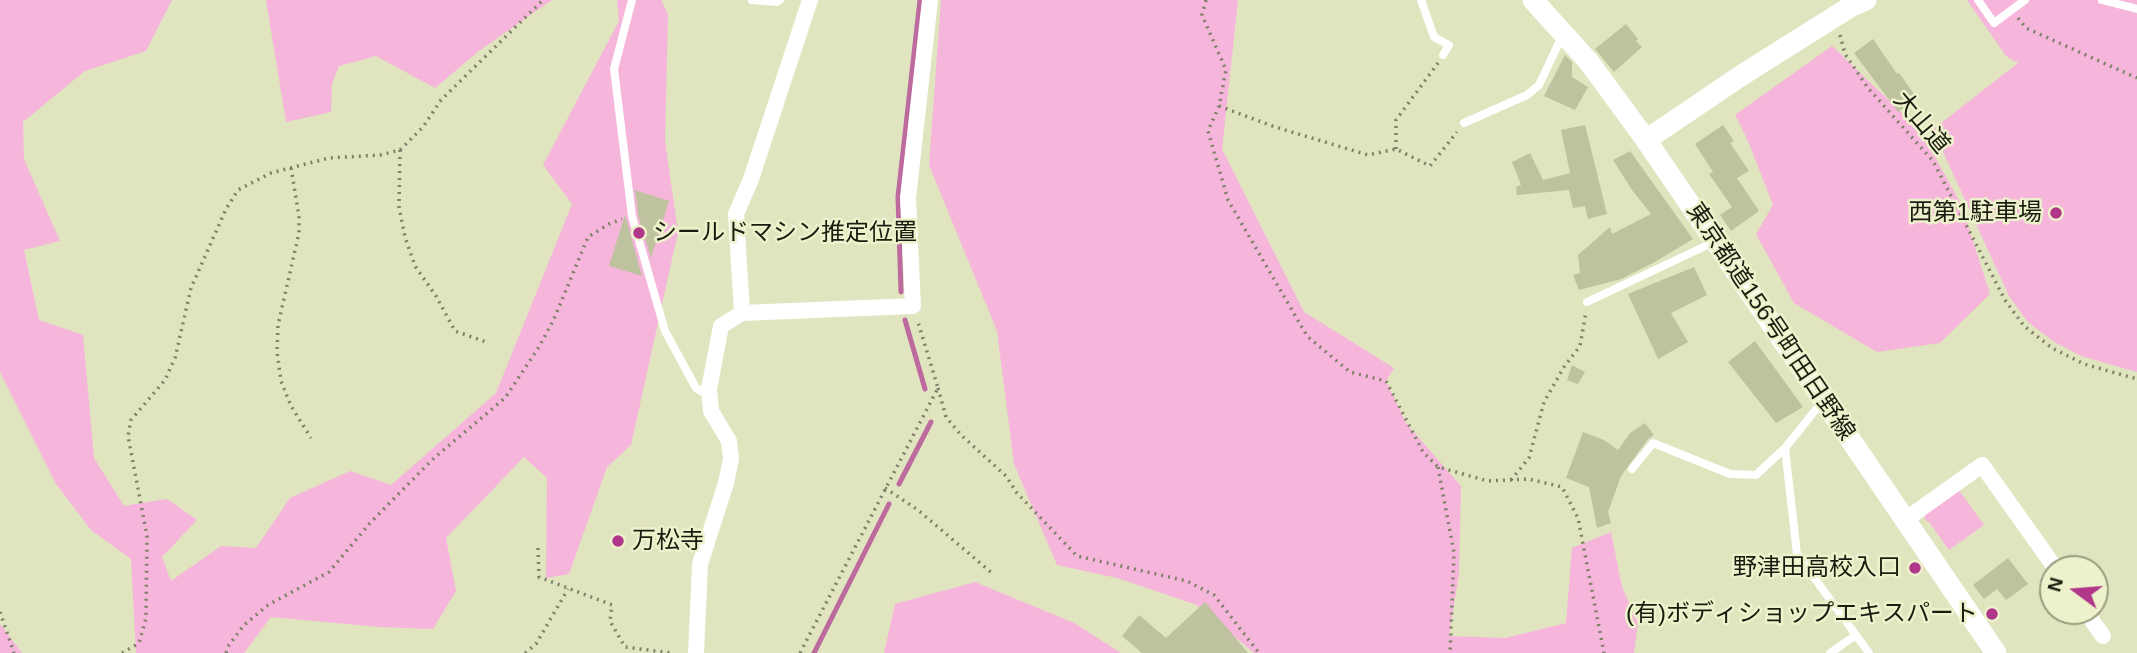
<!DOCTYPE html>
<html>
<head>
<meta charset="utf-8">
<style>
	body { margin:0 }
	#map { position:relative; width:2137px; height:653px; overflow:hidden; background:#e0e4bf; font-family:Helvetica,sans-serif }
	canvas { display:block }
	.north { position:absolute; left:2039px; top:555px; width:70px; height:70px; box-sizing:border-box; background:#edf2cc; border:2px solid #999c80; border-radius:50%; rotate:286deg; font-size:19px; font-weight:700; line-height:28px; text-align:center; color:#1b1c0f }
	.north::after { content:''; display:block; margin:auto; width:24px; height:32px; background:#b03689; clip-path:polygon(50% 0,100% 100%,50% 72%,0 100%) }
</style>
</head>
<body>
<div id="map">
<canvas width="2137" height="653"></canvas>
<div class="north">N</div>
</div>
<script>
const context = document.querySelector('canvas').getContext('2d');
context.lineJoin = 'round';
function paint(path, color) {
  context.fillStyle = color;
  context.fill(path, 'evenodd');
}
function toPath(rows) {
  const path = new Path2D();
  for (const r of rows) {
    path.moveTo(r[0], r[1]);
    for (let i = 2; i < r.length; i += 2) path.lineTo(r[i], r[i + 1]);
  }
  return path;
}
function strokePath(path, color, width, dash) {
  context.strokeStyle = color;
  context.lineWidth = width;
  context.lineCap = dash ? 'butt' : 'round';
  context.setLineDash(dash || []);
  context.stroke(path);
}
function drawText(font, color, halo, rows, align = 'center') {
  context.font = font + ' Helvetica,"Noto Sans JP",sans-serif';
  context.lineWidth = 5;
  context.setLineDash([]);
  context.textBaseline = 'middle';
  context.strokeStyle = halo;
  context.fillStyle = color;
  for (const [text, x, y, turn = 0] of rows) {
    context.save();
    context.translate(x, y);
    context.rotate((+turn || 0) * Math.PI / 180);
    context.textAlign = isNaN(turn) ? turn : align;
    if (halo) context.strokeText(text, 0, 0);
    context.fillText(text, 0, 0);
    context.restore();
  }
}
paint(toPath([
	[0,0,172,0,146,51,85,71,23,122,24,159,60,241,24,250,39,320,83,335,94,458,124,506,167,499,197,520,162,557,171,581,221,546,256,548,290,498,350,471,391,485,496,393,572,204,543,165,619,21,617,0,661,0,668,14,665,141,678,232,631,445,607,467,569,574,546,578,547,478,524,457,446,538,456,591,433,629,379,627,271,617,244,653,136,653,131,559,91,530,56,484,0,372],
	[266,0,552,0,479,51,435,88,376,56,339,66,332,84,331,112,286,122],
	[941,0,1238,0,1222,149,1304,312,1394,368,1386,381,1406,423,1461,486,1459,574,1449,636,1505,638,1566,623,1572,548,1611,532,1622,587,1638,623,1634,653,1254,653,1197,605,1117,578,1057,565,1014,464,997,331,929,165],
	[1967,0,2137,0,2137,372,2081,356,2053,341,2028,322,2009,296,1944,154,1931,131,2018,63,2006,56],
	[1832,46,1921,131,1961,204,1990,294,1940,343,1877,352,1794,303,1756,234,1773,205,1748,141,1735,115],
	[1958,489,1984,525,1949,550,1929,522,1925,520,1925,513],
	[975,582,1074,623,1121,653,884,653,895,604],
	[0,624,22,653,0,653]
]), '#f6b5db');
strokePath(toPath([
	[901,292,898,197,920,0],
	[905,320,925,389],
	[899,484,931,422],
	[814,653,889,504]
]), '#bd6a9e', 5);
paint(toPath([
	[1626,24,1638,39,1636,41,1642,47,1614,72,1595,49],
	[1873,39,1897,74,1899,73,1917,98,1898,112,1854,53],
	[1565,55,1572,62,1572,77,1588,87,1575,110,1544,96],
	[1585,125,1607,214,1588,219,1585,206,1573,208,1569,190,1517,195,1516,187,1521,185,1512,162,1530,153,1543,180,1570,173,1561,130],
	[1723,125,1734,141,1730,143,1749,171,1737,178,1759,211,1731,231,1720,215,1732,207,1709,174,1713,172,1695,144],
	[1630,151,1693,239,1653,263,1621,279,1579,290,1573,275,1580,273,1578,255,1610,227,1612,234,1651,214,1632,190,1613,160],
	[635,190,669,201,651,258,638,215],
	[625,215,626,218,642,276,609,266],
	[1694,267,1707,295,1671,313,1688,342,1658,359,1628,294],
	[1755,341,1803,407,1776,423,1728,362],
	[1572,365,1585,372,1578,384,1567,380],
	[1645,423,1654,435,1648,439,1621,476,1608,512,1611,523,1597,528,1589,487,1566,478,1583,432,1604,440,1618,450,1630,433],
	[2008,558,2028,584,2006,600,1997,589,1984,599,1973,585],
	[1205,602,1248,653,1142,653,1122,636,1139,615,1166,638]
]), '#bec29e');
strokePath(toPath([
	[1206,0,1202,15,1226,70,1219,106,1208,131,1228,200,1307,336,1350,372,1386,381,1423,452,1438,467,1488,481,1529,479,1562,487,1578,518,1604,653],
	[2018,18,2026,28,2137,78],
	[1840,35,1845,54,1868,88,1933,161,2005,300,2024,326,2052,348,2084,364,2137,379],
	[1219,106,1275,127,1368,155,1396,149,1430,166,1457,132],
	[1396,149,1396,120,1438,63],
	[400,150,399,207,405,237,415,266,436,296,455,331,486,342],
	[291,168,299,216,299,233,278,325,277,352,281,381,291,406,311,438],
	[938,388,946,417,961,435,1006,476,1017,493,1077,556,1187,581,1214,595,1259,653],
	[1438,467,1454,553,1450,653],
	[1511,480,1529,458,1544,402,1564,367,1580,346,1586,312],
	[885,488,918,510,993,574],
	[538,548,539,577,612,605,610,621,625,647,671,653],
	[0,612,14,653],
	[122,653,139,643,146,618,147,536,128,436,131,420,165,380,175,358,191,288,226,209,238,190,271,173,329,158,380,155,400,150,423,127,441,100,543,0],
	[226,653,229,645,244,625,268,605,329,572,370,523,433,459,505,398,539,347,554,319,588,237,609,224,622,219],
	[525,653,536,644,568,589],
	[800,653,938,388,918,322]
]), '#7e8168', 3.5, [2, 5]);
strokePath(toPath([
	[632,0,614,69,632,216,665,331,696,388,709,396],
	[752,0,777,2,780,0],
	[1421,0,1434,37,1449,45,1443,55],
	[1978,0,1994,23,2025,0],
	[2102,0,2137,9],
	[1464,123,1527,95,1539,85,1563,34],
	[1587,302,1714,242],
	[1822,402,1785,448,1797,554,1869,653],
	[1632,469,1653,443,1730,474,1756,475,1785,448],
	[1830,653,1856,635]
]), '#fff', 8);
strokePath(toPath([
	[742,313,736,214,751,179,810,0],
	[1905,520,1982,465,2056,569],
	[2085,611,2103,636],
	[696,653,700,564,726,483,731,459,729,441,711,411,709,389,721,326,742,313,913,306,908,198,930,0]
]), '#fff', 16);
strokePath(toPath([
	[1533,0,1589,62,1646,140,1996,653],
	[1646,140,1742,75,1850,7,1866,0]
]), '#fff', 21);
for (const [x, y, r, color] of [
	[2056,213,7,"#b03689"],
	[639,233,7,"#b03689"],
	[618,541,7,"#b03689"],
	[1915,568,7,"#b03689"],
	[1992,614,7,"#b03689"]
]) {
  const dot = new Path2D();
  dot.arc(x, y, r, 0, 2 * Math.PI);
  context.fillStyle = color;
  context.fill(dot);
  strokePath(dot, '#edf2cc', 2.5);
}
drawText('24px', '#1b1c0f', '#edf2cc', [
	["大山道",1921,123,50],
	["東京都道156号町田日野線",1770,322,56]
]);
drawText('24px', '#1b1c0f', '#edf2cc', [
	["西第1駐車場",2042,213],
	["シールドマシン推定位置",653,233,"left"],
	["万松寺",632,541,"left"],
	["野津田高校入口",1901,568],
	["(有)ボディショップエキスパート",1978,614]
], 'right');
</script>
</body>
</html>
